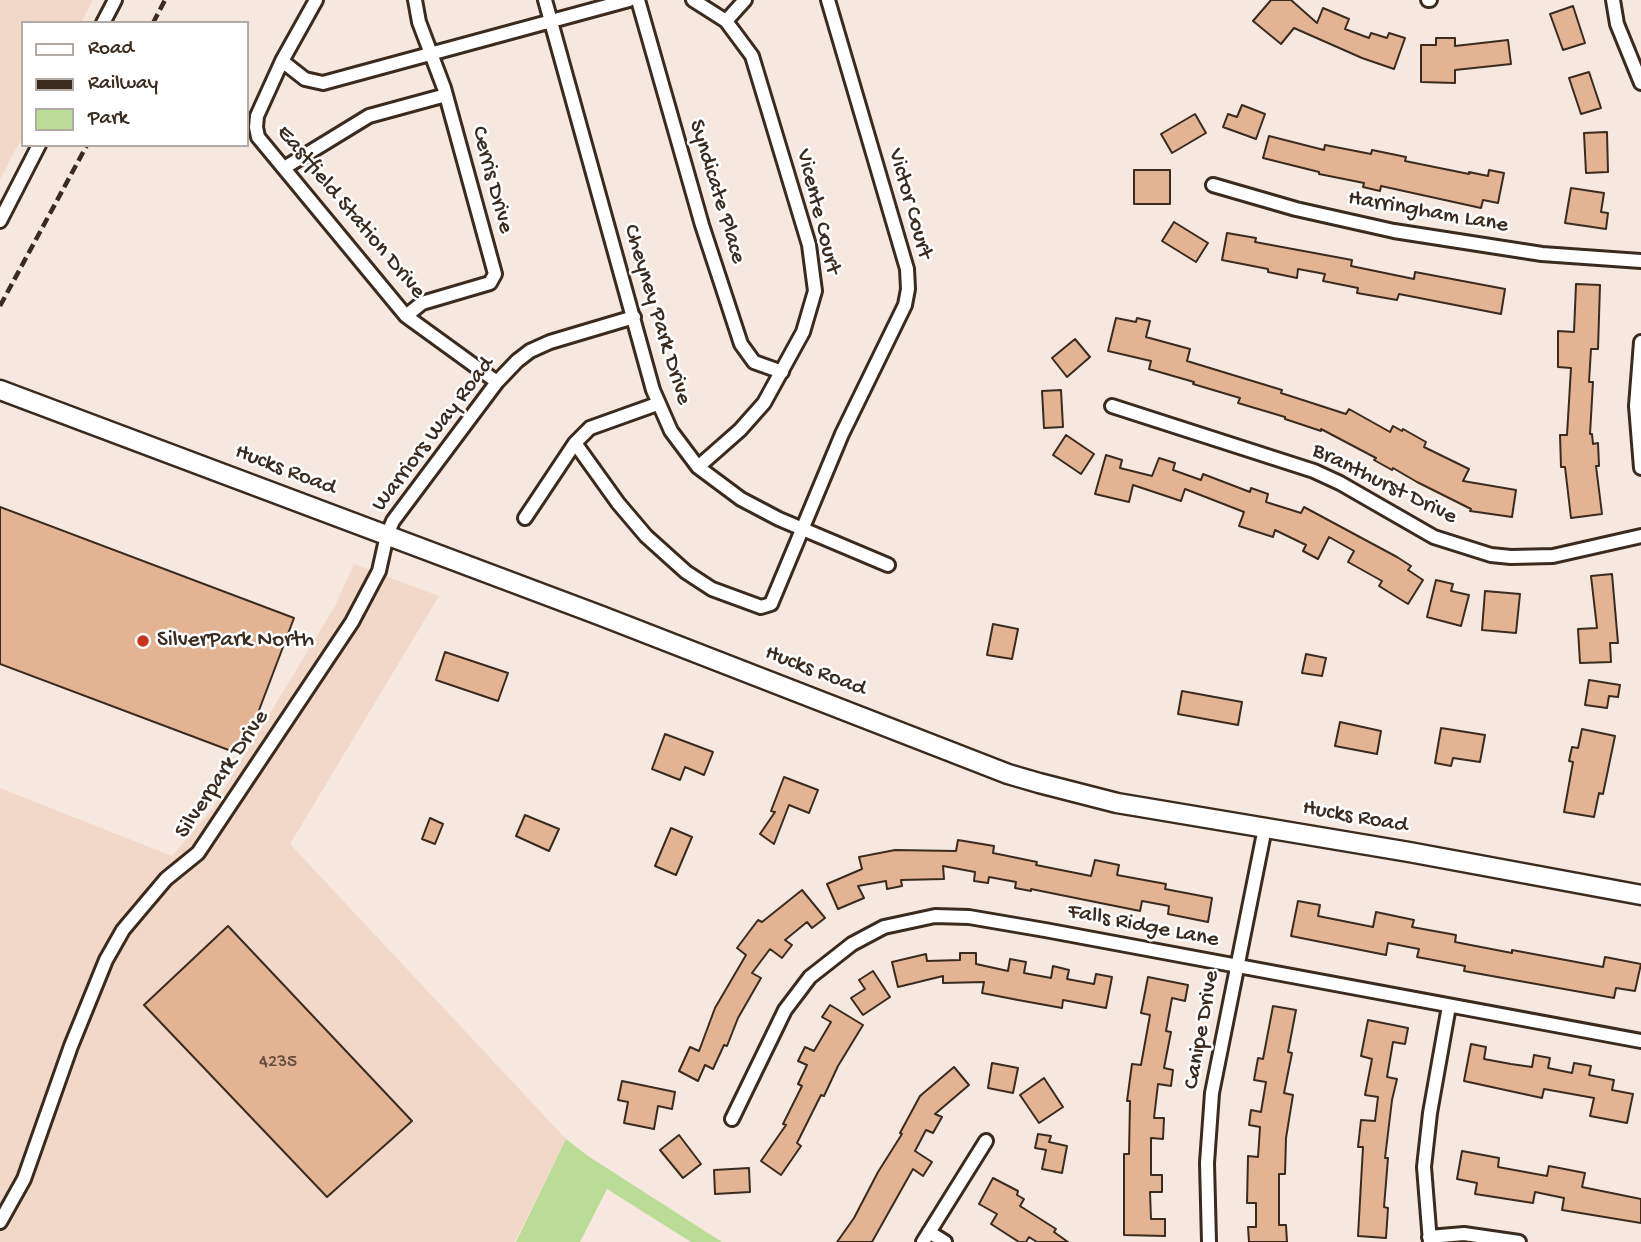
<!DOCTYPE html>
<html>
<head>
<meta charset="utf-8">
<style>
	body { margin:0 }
	#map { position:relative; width:1641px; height:1242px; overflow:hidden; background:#f7e8df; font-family:"Gochi Hand",sans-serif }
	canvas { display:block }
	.legend { position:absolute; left:21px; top:21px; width:228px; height:126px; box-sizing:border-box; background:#fff; border:2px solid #b1aaa5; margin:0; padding:9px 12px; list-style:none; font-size:21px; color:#3b2a1e }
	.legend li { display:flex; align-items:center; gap:14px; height:35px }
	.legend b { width:35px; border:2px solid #b1aaa5 }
</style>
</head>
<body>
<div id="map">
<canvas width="1641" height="1242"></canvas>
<ul class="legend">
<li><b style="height:9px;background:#fff"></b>Road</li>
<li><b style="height:9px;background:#3b2a1e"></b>Railway</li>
<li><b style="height:19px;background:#bbdc96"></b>Park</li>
</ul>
</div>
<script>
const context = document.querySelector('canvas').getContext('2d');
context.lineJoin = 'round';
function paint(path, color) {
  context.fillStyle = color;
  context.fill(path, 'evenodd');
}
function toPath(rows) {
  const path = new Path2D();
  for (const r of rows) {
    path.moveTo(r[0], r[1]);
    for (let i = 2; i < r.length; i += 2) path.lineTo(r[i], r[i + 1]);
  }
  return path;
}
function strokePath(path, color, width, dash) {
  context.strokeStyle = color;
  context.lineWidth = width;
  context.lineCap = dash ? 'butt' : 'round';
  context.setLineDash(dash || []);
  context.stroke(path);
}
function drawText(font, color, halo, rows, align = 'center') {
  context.font = font + ' "Gochi Hand",sans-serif';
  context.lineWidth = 5;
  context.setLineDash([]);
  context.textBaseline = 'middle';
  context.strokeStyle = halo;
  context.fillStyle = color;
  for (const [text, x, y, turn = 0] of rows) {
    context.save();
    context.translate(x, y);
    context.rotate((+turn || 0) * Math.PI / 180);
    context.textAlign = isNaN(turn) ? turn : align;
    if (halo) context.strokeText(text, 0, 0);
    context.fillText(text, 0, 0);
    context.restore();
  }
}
paint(toPath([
	[0,0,93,0,81,23,23,23,23,136,0,179],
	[354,564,439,596,290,844,566,1139,515,1242,0,1242,0,788,172,856,212,809,335,606]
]), '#f1d8c8');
paint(toPath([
	[566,1139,588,1156,722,1242,691,1242,607,1189,580,1242,516,1242]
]), '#bbdc96');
const building = toPath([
	[1271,0,1291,0,1317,23,1323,8,1349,19,1345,29,1369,38,1371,33,1387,38,1389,33,1405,38,1394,69,1362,58,1294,28,1281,44,1253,21,1271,0],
	[1573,6,1585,43,1563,50,1550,14,1573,6],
	[1436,38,1455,38,1455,46,1508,40,1511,64,1455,70,1455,83,1421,82,1421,45,1436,45,1436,38],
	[1589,72,1601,108,1581,114,1569,78,1589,72],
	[1242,105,1265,114,1256,139,1223,127,1228,114,1237,117,1242,105],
	[1195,114,1206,133,1172,153,1161,134,1195,114],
	[1607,132,1608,172,1586,173,1584,133,1607,132],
	[1269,136,1324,150,1325,145,1371,154,1372,150,1406,157,1405,161,1469,174,1469,172,1488,176,1489,170,1504,173,1498,203,1483,200,1481,208,1381,186,1380,191,1363,187,1364,183,1319,174,1319,172,1263,158,1269,136],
	[1134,170,1170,170,1170,204,1134,204,1134,170],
	[1571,188,1604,193,1601,212,1608,213,1606,229,1565,223,1571,188],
	[1174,222,1208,243,1196,262,1162,241,1174,222],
	[1227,233,1256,238,1255,242,1352,260,1351,266,1414,279,1415,272,1505,289,1501,314,1399,294,1397,300,1357,293,1358,288,1323,281,1325,274,1298,269,1297,278,1268,272,1268,269,1222,260,1227,233],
	[1576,284,1600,285,1598,349,1591,349,1589,382,1593,382,1590,434,1592,434,1593,444,1598,443,1599,466,1596,466,1602,514,1571,518,1565,467,1561,467,1560,435,1567,435,1571,368,1558,367,1558,331,1574,332,1576,284],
	[1116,318,1136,322,1137,318,1150,321,1146,337,1190,349,1187,361,1282,390,1281,393,1346,414,1349,409,1390,432,1393,426,1402,431,1403,429,1426,442,1424,447,1469,469,1463,481,1516,490,1512,517,1470,511,1471,509,1417,482,1393,468,1392,470,1374,460,1376,458,1321,429,1321,431,1285,419,1285,417,1238,403,1240,398,1193,384,1194,382,1149,369,1151,361,1108,351,1116,318],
	[1075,339,1090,357,1067,377,1052,358,1075,339],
	[1061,390,1063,427,1044,428,1042,391,1061,390],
	[1066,435,1094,454,1081,474,1053,455,1066,435],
	[1106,455,1122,460,1120,468,1152,476,1159,458,1175,463,1173,470,1201,480,1203,474,1250,492,1251,488,1268,494,1266,502,1301,513,1304,507,1397,557,1411,566,1408,570,1423,580,1408,604,1379,586,1382,581,1348,562,1354,551,1329,537,1318,559,1303,551,1306,545,1275,530,1273,537,1239,526,1244,512,1185,489,1181,501,1133,485,1129,502,1095,494,1106,455],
	[0,507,294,618,242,755,0,664,0,507],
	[1612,574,1618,643,1610,643,1611,662,1580,663,1578,629,1597,628,1591,576,1612,574],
	[1436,580,1453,584,1451,591,1469,595,1461,626,1427,617,1436,580],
	[1485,591,1520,594,1516,633,1482,630,1485,591],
	[993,624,1018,629,1012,659,987,655,993,624],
	[445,652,508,673,498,701,436,680,445,652],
	[1306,654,1326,658,1322,676,1302,673,1306,654],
	[1589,680,1620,685,1618,697,1609,696,1607,708,1585,705,1589,680],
	[1182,691,1242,702,1238,725,1178,714,1182,691],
	[1340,722,1381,731,1377,754,1335,746,1340,722],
	[1441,728,1485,735,1480,762,1453,758,1451,766,1435,763,1441,728],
	[1582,729,1615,736,1603,794,1599,793,1594,817,1564,812,1573,762,1569,761,1572,747,1578,748,1582,729],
	[665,734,713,752,704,775,685,767,680,780,652,769,665,734],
	[784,777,818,790,809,813,789,805,774,844,760,834,775,812,771,811,784,777],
	[525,815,559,829,549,851,516,836,525,815],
	[430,818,443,824,435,844,422,839,430,818],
	[671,828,692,837,676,875,655,866,671,828],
	[958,840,994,846,993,853,1037,862,1036,865,1091,876,1095,860,1119,865,1117,875,1166,884,1165,889,1212,898,1208,922,1168,914,1169,906,1142,901,1140,911,1031,889,1031,891,1015,888,1016,882,989,877,988,883,974,881,975,872,943,866,944,879,901,880,902,886,887,889,886,881,858,886,864,898,838,909,827,884,862,869,859,857,895,850,956,851,958,840],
	[802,890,825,918,812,928,807,922,785,940,792,945,782,958,770,949,752,973,761,978,738,1018,727,1046,724,1045,713,1069,705,1065,698,1081,679,1071,690,1047,699,1051,715,1008,746,955,737,948,758,920,762,922,802,890],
	[1298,901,1320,905,1318,916,1373,927,1376,912,1414,920,1412,927,1456,935,1455,942,1512,953,1512,950,1603,967,1605,957,1641,964,1635,991,1616,988,1614,998,1464,971,1465,966,1417,957,1419,949,1388,943,1386,955,1291,936,1298,901],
	[228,926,412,1121,327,1197,144,1005,228,926],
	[960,953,976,953,976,964,1008,971,1010,959,1026,962,1024,973,1051,978,1053,966,1069,970,1067,979,1094,984,1096,974,1112,977,1106,1008,1063,1000,1062,1008,1018,1000,982,993,984,982,943,983,943,976,898,987,892,962,926,954,927,961,960,960,960,953],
	[873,971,890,997,863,1015,851,998,865,989,859,980,873,971],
	[1148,977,1188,985,1185,1001,1172,998,1166,1031,1171,1032,1164,1068,1173,1070,1171,1086,1158,1084,1154,1118,1164,1118,1163,1139,1151,1138,1151,1175,1162,1175,1162,1192,1150,1192,1151,1219,1165,1219,1165,1236,1124,1235,1124,1154,1129,1154,1130,1101,1127,1101,1132,1064,1141,1065,1150,1015,1141,1013,1148,977],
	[830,1005,863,1025,838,1066,824,1096,821,1095,797,1143,801,1146,781,1175,761,1161,786,1125,783,1124,802,1086,798,1084,807,1065,798,1061,805,1047,814,1051,831,1022,822,1017,830,1005],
	[1273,1006,1296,1010,1288,1052,1292,1053,1284,1093,1293,1095,1286,1138,1285,1174,1279,1174,1279,1225,1286,1225,1287,1242,1249,1242,1248,1227,1256,1227,1256,1203,1247,1203,1248,1156,1258,1157,1260,1127,1249,1125,1251,1110,1261,1112,1266,1082,1254,1080,1258,1058,1263,1059,1273,1006],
	[1368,1020,1408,1028,1405,1044,1393,1042,1387,1077,1397,1079,1392,1100,1385,1158,1388,1158,1384,1207,1388,1208,1386,1238,1358,1236,1363,1147,1358,1147,1361,1120,1375,1121,1378,1097,1365,1095,1372,1059,1361,1056,1368,1020],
	[1471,1044,1486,1047,1484,1059,1511,1064,1532,1067,1534,1055,1550,1058,1548,1068,1572,1073,1574,1063,1591,1066,1589,1075,1614,1080,1612,1090,1633,1094,1627,1123,1590,1116,1594,1098,1544,1089,1542,1098,1464,1081,1471,1044],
	[992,1063,1018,1068,1013,1093,988,1088,992,1063],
	[954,1067,969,1085,935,1114,942,1117,933,1133,926,1130,915,1151,932,1162,923,1176,913,1169,872,1242,837,1242,854,1218,878,1172,902,1134,900,1133,920,1096,954,1067],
	[1044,1078,1063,1107,1039,1123,1020,1095,1044,1078],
	[622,1081,675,1092,672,1109,658,1106,654,1129,624,1123,628,1102,618,1100,622,1081],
	[1038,1134,1051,1136,1049,1142,1067,1146,1062,1173,1042,1169,1046,1150,1035,1148,1038,1134],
	[679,1135,701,1164,683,1178,660,1150,679,1135],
	[1462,1151,1499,1158,1498,1167,1547,1176,1549,1166,1585,1173,1582,1187,1641,1199,1641,1223,1562,1210,1564,1198,1535,1192,1533,1203,1475,1194,1477,1183,1457,1179,1462,1151],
	[749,1168,750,1192,715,1194,714,1170,749,1168],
	[993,1178,1018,1191,1017,1195,1024,1199,1020,1206,1056,1229,1054,1232,1068,1242,1037,1242,1029,1237,1026,1242,1019,1242,991,1224,997,1214,979,1204,993,1178]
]);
paint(building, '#e3b494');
strokePath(building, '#3b2a1e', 2);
const minor = toPath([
	[316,0,282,61,257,116,256,127,258,137,406,316,497,382],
	[545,0,653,390,671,431,698,467,741,499,779,519,888,565],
	[638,0,702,225,741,344,754,362,782,372],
	[693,0,726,21,752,56,809,245,815,291,803,332,764,403,740,430,698,467],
	[1428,0,1430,0],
	[1613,0,1617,24,1641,83],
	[726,21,745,0],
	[103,23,115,0],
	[282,61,305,79,323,83,629,0],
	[284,168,369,116,446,95],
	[1213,185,1296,209,1394,231,1542,254,1641,261],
	[0,221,39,145],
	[406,316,422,303,490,283,495,274,444,88,419,22,415,0],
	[1641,342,1636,406,1641,468],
	[1112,406,1314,471,1340,483,1434,537,1491,555,1511,557,1553,556,1641,536],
	[575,443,618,503,646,536,686,572,712,589,761,607,771,604,842,434,905,305,908,289,907,269,828,0],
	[525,518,575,443,590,428,657,404],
	[732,1119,785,1010,810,977,852,944,884,927,935,916,969,917,1045,930,1641,1041],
	[0,1222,24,1179,71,1046,106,960,123,930,166,879,198,853,352,622,379,571,387,535,393,521,497,382,517,361,530,351,550,342,634,317],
	[929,1232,945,1242],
	[1429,1237,1464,1234,1519,1242],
	[923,1242,986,1141],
	[1209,1242,1207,1163,1212,1093,1265,828],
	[1430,1242,1424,1167,1430,1113,1449,1006]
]);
const secondary = toPath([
	[0,390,599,615,1008,774,1039,783,1117,803,1409,852,1641,895]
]);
strokePath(minor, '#3b2a1e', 18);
strokePath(secondary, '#3b2a1e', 23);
strokePath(minor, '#fff', 12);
strokePath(secondary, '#fff', 18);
strokePath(toPath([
	[153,23,165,0],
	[0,306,87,145]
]), '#3b2a1e', 4.5, [10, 5]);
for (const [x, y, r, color] of [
	[143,641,7,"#c8321e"]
]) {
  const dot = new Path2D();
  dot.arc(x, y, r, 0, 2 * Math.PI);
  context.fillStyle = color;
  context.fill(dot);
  strokePath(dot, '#fff', 2.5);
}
drawText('19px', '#654c3c', null, [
	["4235",278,1063]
]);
drawText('23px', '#3b2a1e', '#fff', [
	["Cerris Drive",491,180,75],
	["Syndicate Place",716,192,73],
	["Victor Court",909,204,74],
	["Vicente Court",817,212,76],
	["Eastfield Station Drive",350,213,50],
	["Harringham Lane",1428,213,10],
	["Cheyney Park Drive",656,315,73],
	["Warriors Way Road",434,435,-53],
	["Hucks Road",285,471,21],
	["Branthurst Drive",1384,485,26],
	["Hucks Road",815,672,21],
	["Silverpark Drive",223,775,-56],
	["Hucks Road",1355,818,10],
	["Falls Ridge Lane",1143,927,11],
	["Canipe Drive",1203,1030,-80]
]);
drawText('23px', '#3b2a1e', '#fff', [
	["SilverPark North",157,641]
], 'left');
</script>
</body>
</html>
